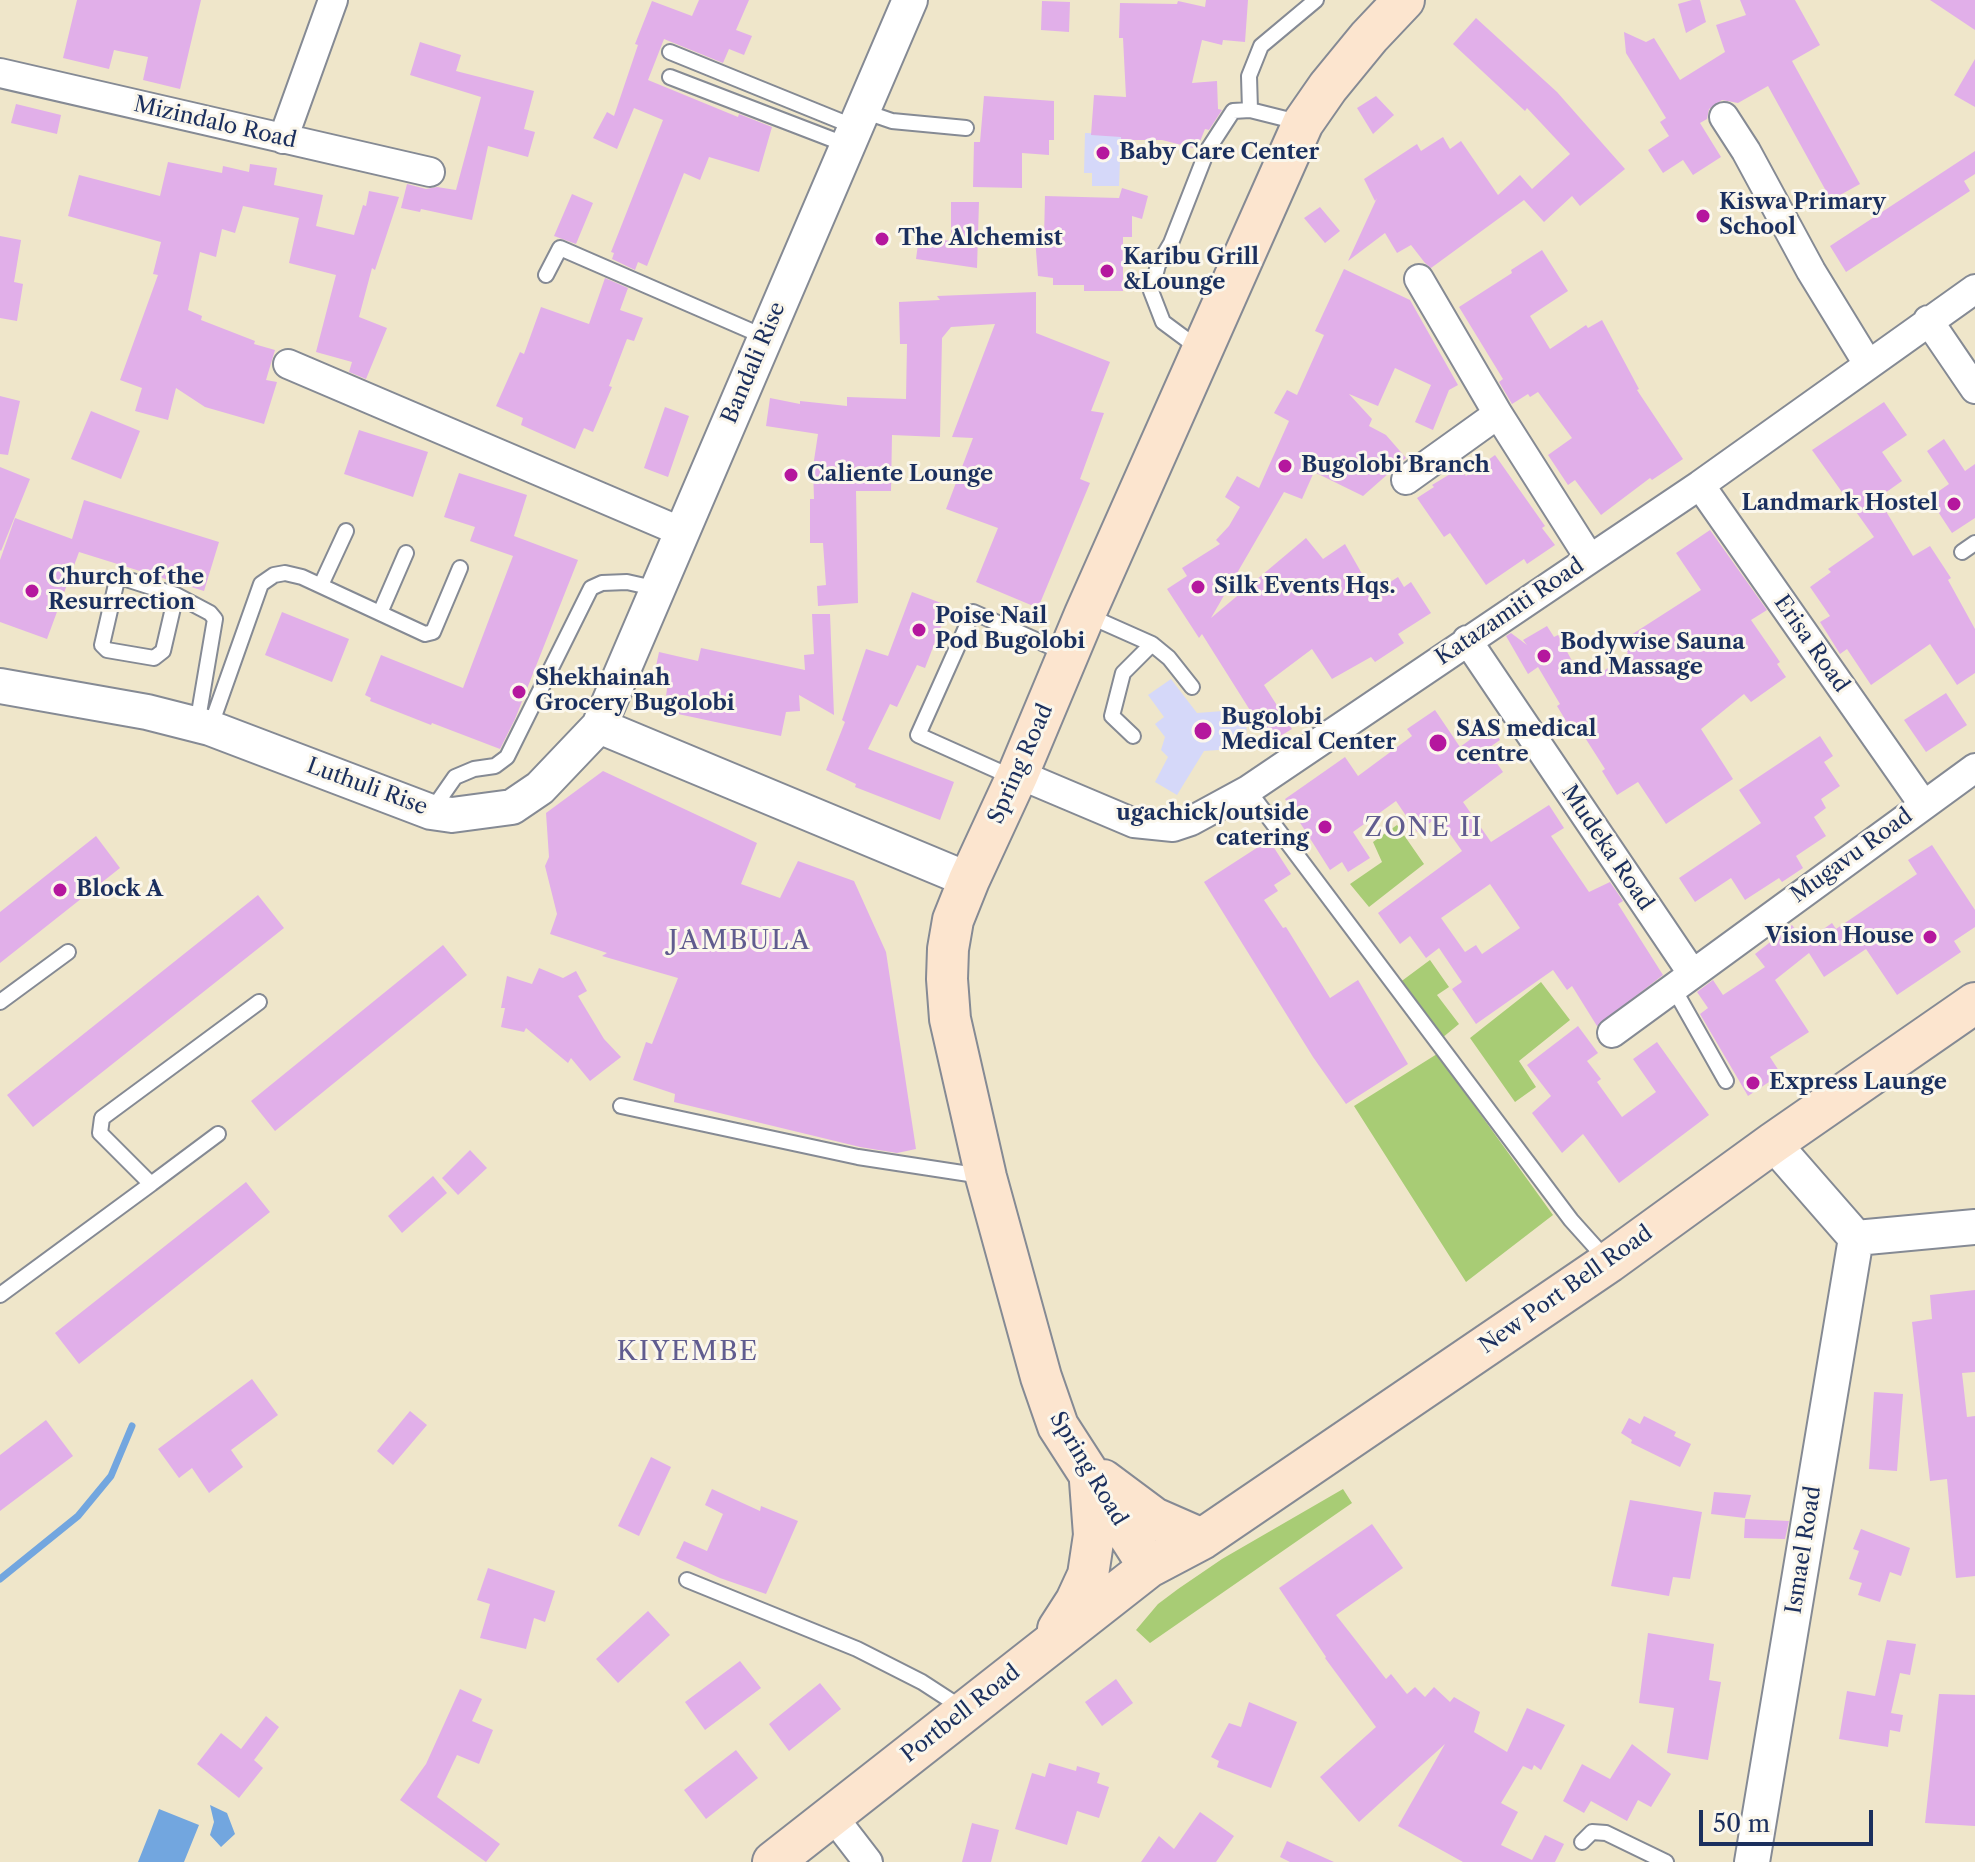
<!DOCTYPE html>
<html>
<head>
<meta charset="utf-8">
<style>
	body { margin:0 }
	#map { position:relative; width:1975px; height:1862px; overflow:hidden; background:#efe6ca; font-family:"Libre Caslon Text",serif }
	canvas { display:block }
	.scale { position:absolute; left:1699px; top:1810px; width:174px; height:36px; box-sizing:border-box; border:4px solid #1b2f5e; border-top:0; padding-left:10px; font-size:24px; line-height:28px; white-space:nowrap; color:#1b2f5e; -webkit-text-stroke:6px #fbf7ec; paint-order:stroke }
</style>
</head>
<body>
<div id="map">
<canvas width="1975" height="1862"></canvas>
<div class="scale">50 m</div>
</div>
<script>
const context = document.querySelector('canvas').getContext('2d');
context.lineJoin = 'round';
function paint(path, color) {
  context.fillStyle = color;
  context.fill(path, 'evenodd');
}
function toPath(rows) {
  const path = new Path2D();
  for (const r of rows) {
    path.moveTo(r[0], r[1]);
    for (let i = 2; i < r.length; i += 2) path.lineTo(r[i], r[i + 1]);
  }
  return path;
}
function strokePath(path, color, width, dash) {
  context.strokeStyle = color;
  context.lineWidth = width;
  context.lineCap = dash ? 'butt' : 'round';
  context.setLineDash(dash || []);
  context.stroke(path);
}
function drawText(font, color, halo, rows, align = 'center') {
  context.font = font + ' "Libre Caslon Text",serif';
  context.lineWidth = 6;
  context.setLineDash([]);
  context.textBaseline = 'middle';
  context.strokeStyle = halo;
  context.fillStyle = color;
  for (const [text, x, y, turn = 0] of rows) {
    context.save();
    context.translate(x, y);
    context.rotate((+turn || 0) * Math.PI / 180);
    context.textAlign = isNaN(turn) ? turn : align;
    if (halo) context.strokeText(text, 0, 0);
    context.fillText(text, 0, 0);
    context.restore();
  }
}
paint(toPath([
	[1085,133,1121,134,1119,186,1092,186,1092,173,1084,173],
	[1171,679,1197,713,1223,711,1224,717,1246,715,1247,748,1204,751,1177,795,1155,782,1168,757,1161,750,1165,737,1155,724,1164,717,1148,695]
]), '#d5d8f9');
paint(toPath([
	[1397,825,1424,864,1369,907,1350,884,1382,862,1373,842],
	[1430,960,1449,987,1437,995,1459,1024,1442,1038,1399,983],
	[1541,982,1570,1020,1519,1061,1536,1087,1515,1102,1470,1038],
	[1437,1054,1553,1215,1466,1282,1354,1106],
	[1343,1489,1352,1503,1150,1643,1136,1630,1158,1604,1178,1589,1222,1559]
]), '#a8cc75');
paint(toPath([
	[210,1805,227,1813,235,1834,221,1847,210,1835,214,1822],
	[159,1809,199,1825,184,1862,138,1862]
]), '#72a6df');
strokePath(toPath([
	[0,1579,78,1516,111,1476,132,1426]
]), '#72a6df', 7);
paint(toPath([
	[77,0,201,0,180,89,143,80,148,57,114,50,109,69,63,58],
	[699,0,749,0,736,30,752,36,744,55,729,49,723,63,664,39,648,80,738,117,739,114,772,127,759,172,709,157,700,180,684,173,647,266,638,262,635,270,612,259,614,253,611,252,663,120,634,108,617,149,593,138,607,112,614,116,638,45,635,44,652,1,692,16],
	[1206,0,1248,0,1245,42,1223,40,1222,45,1202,40,1192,83,1217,81,1218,109,1222,110,1209,130,1205,129,1197,149,1162,140,1121,140,1121,137,1091,135,1094,95,1126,97,1123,38,1119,38,1120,3,1177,4,1178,1,1205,7],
	[1692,0,1700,0,1706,22,1686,33,1678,4],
	[1740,0,1795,0,1820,45,1792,61,1860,184,1831,200,1768,86,1738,103,1722,100,1709,109,1707,119,1700,123,1721,157,1693,175,1683,160,1663,173,1648,150,1669,136,1660,122,1666,118,1626,53,1624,32,1646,42,1654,38,1680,80,1725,52,1716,25,1746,15],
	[1930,0,1975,0,1975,30],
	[1042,1,1070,2,1069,32,1041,30],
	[1476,18,1557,92,1625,169,1580,206,1572,196,1544,222,1524,200,1431,268,1425,263,1411,245,1397,253,1385,233,1348,261,1377,198,1375,201,1364,179,1417,144,1421,151,1443,137,1450,149,1461,141,1498,195,1520,175,1532,189,1570,154,1527,108,1525,111,1453,44],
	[420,42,461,55,456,71,534,91,524,129,535,132,528,157,488,146,472,220,421,209,420,212,401,208,407,184,426,189,437,187,456,190,481,97,410,75],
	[1975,59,1975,107,1954,95],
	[984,96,1054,101,1054,140,1049,140,1049,155,1022,153,1022,188,973,187,974,142,980,142],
	[1376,96,1394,115,1373,134,1357,108],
	[16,104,61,115,57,134,11,123],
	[1975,151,1975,174,1964,181,1970,191,1846,272,1830,246],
	[168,162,222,173,223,166,249,172,250,164,277,168,274,185,323,195,316,226,354,235,363,205,366,206,369,191,399,197,375,270,372,268,359,317,387,328,366,379,349,372,352,362,316,352,336,275,289,263,299,218,243,206,235,233,222,229,216,257,200,252,188,310,202,316,201,320,255,341,254,344,275,350,266,380,277,382,264,424,205,407,176,388,168,420,135,411,142,388,120,380,158,275,153,274,161,242,68,216,79,175,160,196],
	[1122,188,1148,196,1142,219,1132,216,1132,237,1123,237,1123,291,1084,291,1084,285,1053,285,1053,278,1038,276,1035,238,1044,238,1045,196,1119,198],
	[572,194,593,203,576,244,554,236],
	[951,202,979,202,977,268,916,259,919,237,951,241],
	[1320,207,1340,231,1325,243,1304,218],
	[0,236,21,240,14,282,23,284,17,321,0,318],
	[1542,250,1568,291,1530,316,1550,349,1586,325,1588,328,1602,320,1639,389,1637,390,1683,459,1652,480,1650,478,1601,515,1575,480,1568,485,1548,455,1572,438,1538,392,1530,397,1528,394,1512,404,1499,382,1503,379,1459,307,1512,273,1511,270],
	[1344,269,1410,300,1458,385,1449,390,1433,430,1415,422,1431,385,1395,368,1378,406,1349,394,1372,419,1369,426,1386,435,1406,458,1363,496,1314,472,1302,499,1284,492,1211,618,1306,538,1323,559,1345,544,1373,593,1398,577,1404,587,1411,582,1431,613,1398,634,1404,643,1375,662,1371,657,1332,679,1312,649,1264,685,1292,729,1270,742,1202,634,1199,638,1167,589,1187,576,1182,568,1220,544,1216,540,1229,526,1240,507,1225,497,1237,476,1259,488,1289,421,1274,413,1287,390,1297,395,1324,335,1315,331],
	[605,278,628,288,620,310,643,318,634,341,627,339,609,386,612,387,593,432,584,428,575,449,521,425,523,418,496,406,520,352,524,354,541,307,589,324],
	[1036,292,1036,333,1110,362,1091,411,1104,413,1080,479,1090,483,1038,608,976,582,998,528,946,509,973,438,952,437,995,324,951,327,942,338,940,437,892,435,891,491,856,491,858,603,818,606,817,586,826,585,823,543,810,543,810,499,814,499,813,467,818,434,766,426,770,398,800,404,800,401,847,406,847,397,906,399,907,344,900,344,899,302,940,300,937,296],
	[0,396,20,401,8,455,0,454],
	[1884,402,1907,435,1882,452,1902,481,1878,498,1913,556,1930,546,1951,578,1948,580,1975,629,1975,673,1957,685,1930,644,1871,685,1847,649,1840,654,1820,622,1830,616,1810,587,1831,572,1828,569,1874,537,1812,450],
	[665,407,689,416,668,477,644,468],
	[91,411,140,431,121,479,71,459],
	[359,430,428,452,413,497,344,474],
	[1944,439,1965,471,1975,464,1975,518,1952,533,1929,498,1949,484,1927,451],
	[1495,455,1545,526,1542,528,1555,545,1527,564,1524,559,1486,585,1450,533,1444,537,1417,498,1434,487,1432,485,1460,468,1466,476],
	[0,467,30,479,1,551,0,550],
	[459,473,527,495,514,536,578,560,515,719,500,749,432,723,431,725,370,701,371,698,365,695,381,655,463,688,513,556,470,541,475,527,444,517],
	[84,500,219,542,204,591,79,552,47,639,0,622,0,560,15,518,72,539],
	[1710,530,1767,610,1751,620,1780,662,1777,664,1786,677,1751,702,1744,694,1701,729,1733,779,1666,824,1638,782,1617,795,1602,771,1605,769,1575,722,1569,726,1557,706,1560,704,1538,667,1528,674,1506,636,1511,633,1527,645,1523,640,1547,626,1554,637,1558,635,1577,670,1588,663,1597,676,1628,653,1620,642,1701,590,1676,553],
	[912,592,949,606,925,668,917,665,897,707,890,704,868,749,954,782,940,820,855,787,856,784,826,770,845,722,842,720,866,649,888,656],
	[282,612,349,639,332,682,265,655],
	[812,614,830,614,834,715,799,695,800,711,786,712,781,736,664,711,669,674,655,671,659,652,698,661,701,648,805,670,804,655,814,654],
	[1946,693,1967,725,1926,752,1904,720],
	[1435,710,1460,747,1490,725,1500,740,1487,749,1503,772,1463,802,1491,842,1549,805,1564,828,1551,836,1589,892,1610,882,1623,901,1618,904,1663,975,1597,1026,1572,986,1567,990,1553,970,1476,1024,1452,989,1462,982,1439,948,1426,958,1410,936,1400,944,1378,913,1462,851,1438,817,1417,832,1396,801,1353,832,1370,858,1348,872,1342,862,1330,870,1285,799,1345,757,1358,776,1412,736,1407,729],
	[1490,884,1520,928,1482,954,1476,945,1465,952,1441,918],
	[1820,736,1833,756,1824,762,1840,786,1821,799,1826,808,1814,817,1826,836,1796,856,1803,868,1782,882,1779,878,1745,900,1731,878,1695,902,1679,878,1761,823,1739,790],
	[603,771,757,843,741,884,780,898,798,861,854,881,886,952,916,1149,897,1153,860,1147,674,1102,675,1094,633,1080,646,1042,652,1044,678,978,602,956,607,953,550,934,557,914,545,866,549,857,546,813],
	[96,836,120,868,0,963,0,912],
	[1269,840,1291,874,1274,885,1278,891,1264,900,1283,928,1286,927,1330,998,1358,980,1408,1064,1346,1104,1313,1057,1204,882],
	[1932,845,1975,910,1975,927,1954,941,1961,952,1897,995,1866,949,1824,977,1809,953,1775,980,1809,1032,1770,1057,1781,1074,1748,1096,1700,1014,1708,1008,1697,992,1713,980,1723,995,1765,967,1755,954,1792,925,1805,942,1832,923,1836,929,1917,874,1908,860],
	[258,895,284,928,33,1127,7,1095],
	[443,945,467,975,275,1131,251,1101],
	[539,968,563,978,576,971,587,991,578,996,604,1039,621,1057,590,1081,571,1058,568,1063,526,1028,524,1032,501,1027,505,1008,501,1008,507,976,532,984],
	[1578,1026,1598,1053,1587,1061,1601,1079,1597,1082,1622,1117,1656,1092,1633,1059,1657,1042,1709,1115,1619,1183,1583,1134,1562,1153,1532,1113,1551,1096,1527,1065],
	[470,1150,487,1168,458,1195,442,1178],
	[433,1176,447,1193,402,1233,388,1216],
	[246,1182,270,1212,79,1364,55,1333],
	[1975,1290,1975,1372,1962,1373,1967,1417,1975,1416,1975,1576,1956,1578,1947,1479,1930,1481,1912,1322,1932,1319,1930,1295],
	[252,1379,278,1415,231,1450,243,1467,209,1493,192,1468,179,1478,158,1449],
	[1874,1392,1903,1394,1897,1471,1869,1469],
	[410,1411,427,1425,393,1465,377,1451],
	[1644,1416,1676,1432,1674,1436,1691,1444,1680,1467,1631,1443,1632,1440,1621,1433,1629,1418,1640,1424],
	[46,1420,73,1456,0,1511,0,1455],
	[651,1457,671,1467,639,1536,618,1526],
	[712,1489,760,1511,761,1506,798,1521,766,1594,720,1578,676,1558,684,1541,707,1551,723,1514,705,1505],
	[1714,1492,1751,1495,1745,1518,1711,1514],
	[1630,1500,1702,1512,1690,1579,1673,1577,1669,1596,1611,1586],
	[1745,1519,1789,1521,1785,1539,1744,1538],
	[1372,1524,1403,1568,1336,1615,1386,1679,1391,1674,1407,1694,1415,1687,1425,1697,1434,1687,1450,1702,1454,1697,1480,1712,1474,1732,1507,1752,1527,1708,1565,1725,1541,1770,1534,1765,1532,1770,1523,1766,1501,1803,1518,1812,1501,1845,1532,1860,1545,1835,1564,1844,1555,1862,1463,1862,1398,1826,1445,1744,1359,1822,1320,1777,1376,1727,1325,1658,1326,1657,1279,1588],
	[1861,1529,1910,1548,1901,1576,1890,1572,1880,1602,1858,1595,1862,1583,1849,1579,1859,1551,1853,1549],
	[488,1568,555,1591,545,1622,534,1618,526,1649,480,1638,490,1604,477,1600],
	[648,1611,670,1635,618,1683,596,1659],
	[1648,1633,1714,1644,1709,1680,1721,1682,1708,1760,1667,1753,1674,1708,1639,1703],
	[1887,1640,1916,1644,1910,1675,1900,1673,1891,1713,1903,1715,1900,1732,1890,1730,1888,1747,1839,1739,1847,1691,1875,1696],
	[740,1661,761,1688,705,1730,685,1702],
	[1116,1679,1133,1703,1102,1726,1085,1702],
	[820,1683,841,1709,789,1751,769,1724],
	[460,1689,482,1699,472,1721,493,1730,479,1764,457,1755,437,1797,500,1844,486,1862,400,1800,426,1764],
	[1939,1694,1975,1695,1975,1826,1925,1823],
	[1249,1702,1297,1722,1271,1788,1217,1767,1219,1761,1211,1757,1229,1723,1241,1727],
	[266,1716,279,1727,254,1760,263,1768,239,1798,197,1764,221,1733,241,1749],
	[1632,1744,1671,1774,1651,1807,1638,1800,1627,1821,1591,1801,1584,1813,1563,1801,1582,1764,1610,1779],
	[736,1750,758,1778,706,1819,684,1790],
	[1049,1763,1076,1771,1077,1766,1100,1773,1097,1783,1109,1787,1099,1818,1077,1811,1067,1845,1015,1829,1032,1773,1045,1777],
	[1200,1812,1234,1836,1216,1862,1141,1862,1159,1836,1174,1849],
	[972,1823,999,1830,991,1862,962,1862],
	[1287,1841,1334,1862,1290,1862,1280,1857]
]), '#e1afe9');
const service = toPath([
	[670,52,855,127],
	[670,77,847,145],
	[1250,110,1249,76,1261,46,1316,0],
	[863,111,892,121,966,128],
	[546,275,560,248,765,337],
	[1198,348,1163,322,1151,291,1158,265,1171,243,1207,151,1233,111,1250,110,1302,123],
	[1962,552,1975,543],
	[321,585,346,531],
	[176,595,163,651,154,658,107,650,102,645,117,580,123,578,176,595,210,613,215,619,197,725],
	[380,613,406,553],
	[1089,616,1152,644,1123,673,1112,716,1133,736],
	[1152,644,1169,658,1192,687],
	[210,728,261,584,274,575,285,573,302,577,425,634,433,632,460,568],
	[1014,778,918,735,973,612,1067,654],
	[1248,790,1571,1220,1606,1259],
	[432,810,455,777,474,769,495,766,507,757,591,588,602,583,627,582,658,589],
	[1674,989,1726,1081],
	[0,1002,68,952],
	[621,1106,858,1157,982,1176],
	[151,1184,218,1134],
	[0,1295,151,1184,100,1133,102,1118,259,1002],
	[687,1580,857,1649,922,1682,962,1708],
	[1582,1842,1592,1832,1606,1833,1666,1862]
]);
const minor = toPath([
	[0,73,430,172],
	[1724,117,1746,151,1811,271,1868,364],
	[283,139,333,0],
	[1419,279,1498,414,1590,559],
	[1928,320,1975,389],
	[288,364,682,532],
	[1406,480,1498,414],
	[1700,485,1923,804],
	[1467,640,1692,973],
	[1018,774,1134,823,1173,827,1191,821,1248,790,1590,559,1700,485,1975,289],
	[1612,1033,1975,768],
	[831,1814,868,1862]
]);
const tertiary = toPath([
	[0,686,147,712,210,728,431,812,452,815,512,807,540,788,599,726,969,880],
	[599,726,910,0],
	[1773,1143,1856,1238,1975,1227],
	[1752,1862,1856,1238]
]);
const secondary = toPath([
	[1103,1480,1154,1518,1202,1539],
	[1149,1567,1058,1426,1041,1377,986,1177,950,1019,947,979,948,949,953,920,969,880,1018,774,1085,614,1303,123,1328,87,1369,37,1404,0],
	[1058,1629,1076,1601,1088,1575,1094,1535,1090,1481],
	[773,1862,1149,1567,1202,1539,1609,1262,1773,1143,1975,1003]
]);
strokePath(service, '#858a94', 18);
strokePath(minor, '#858a94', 32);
strokePath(tertiary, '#858a94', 38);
strokePath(secondary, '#858a94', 44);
strokePath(service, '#fff', 14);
strokePath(minor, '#fff', 28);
strokePath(tertiary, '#fff', 34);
strokePath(secondary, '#fce5cf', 40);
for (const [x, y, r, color] of [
	[1103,153,8,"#b5179e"],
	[1703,216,8,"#b5179e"],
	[882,239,8,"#b5179e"],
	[1107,271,8,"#b5179e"],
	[1285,466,8,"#b5179e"],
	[791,475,8,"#b5179e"],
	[1954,504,8,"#b5179e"],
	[1198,587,8,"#b5179e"],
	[32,591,8,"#b5179e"],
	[919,630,8,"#b5179e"],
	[1544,656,8,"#b5179e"],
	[519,692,8,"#b5179e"],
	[1203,731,10,"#b5179e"],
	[1438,743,10,"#b5179e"],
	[1325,827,8,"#b5179e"],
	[60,890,8,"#b5179e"],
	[1930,937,8,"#b5179e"],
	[1753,1083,8,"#b5179e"]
]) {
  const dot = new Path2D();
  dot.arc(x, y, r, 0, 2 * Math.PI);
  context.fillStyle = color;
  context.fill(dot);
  strokePath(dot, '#fbf7ec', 3);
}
drawText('22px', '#1b2f5e', '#fbf7ec', [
	["Mizindalo Road",215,123,13],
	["Bandali Rise",754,363,-67],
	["Katazamiti Road",1510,612,-34],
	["Erisa Road",1811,644,55],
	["Spring Road",1021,764,-66],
	["Luthuli Rise",367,787,20],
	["Mudeka Road",1607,848,56],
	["Mugavu Road",1852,856,-36],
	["New Port Bell Road",1566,1290,-35],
	["Spring Road",1088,1469,59],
	["Ismael Road",1804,1550,-81],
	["Portbell Road",961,1714,-38]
]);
drawText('bold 22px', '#1b2f5e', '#fbf7ec', [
	["Baby Care Center",1119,153],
	["Kiswa Primary",1719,203],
	["School",1719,228],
	["The Alchemist",898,239],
	["Karibu Grill",1123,258],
	["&Lounge",1123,283],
	["Bugolobi Branch",1301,466],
	["Caliente Lounge",807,475],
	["Landmark Hostel",1938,504,"right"],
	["Church of the",48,578],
	["Resurrection",48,603],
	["Silk Events Hqs.",1214,587],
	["Poise Nail",935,617],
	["Pod Bugolobi",935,642],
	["Bodywise Sauna",1560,643],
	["and Massage",1560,668],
	["Shekhainah",535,679],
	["Grocery Bugolobi",535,704],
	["Bugolobi",1221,718],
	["Medical Center",1221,743],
	["SAS medical",1456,730],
	["centre",1456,755],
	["ugachick/outside",1309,814,"right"],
	["catering",1309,839,"right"],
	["Block A",76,890],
	["Vision House",1914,937,"right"],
	["Express Launge",1769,1083]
], 'left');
context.letterSpacing = '2px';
drawText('26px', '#605c8f', '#fbf7ec', [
	["ZONE II",1424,828],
	["JAMBULA",740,941],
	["KIYEMBE",688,1352]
]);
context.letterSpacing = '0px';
</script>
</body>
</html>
